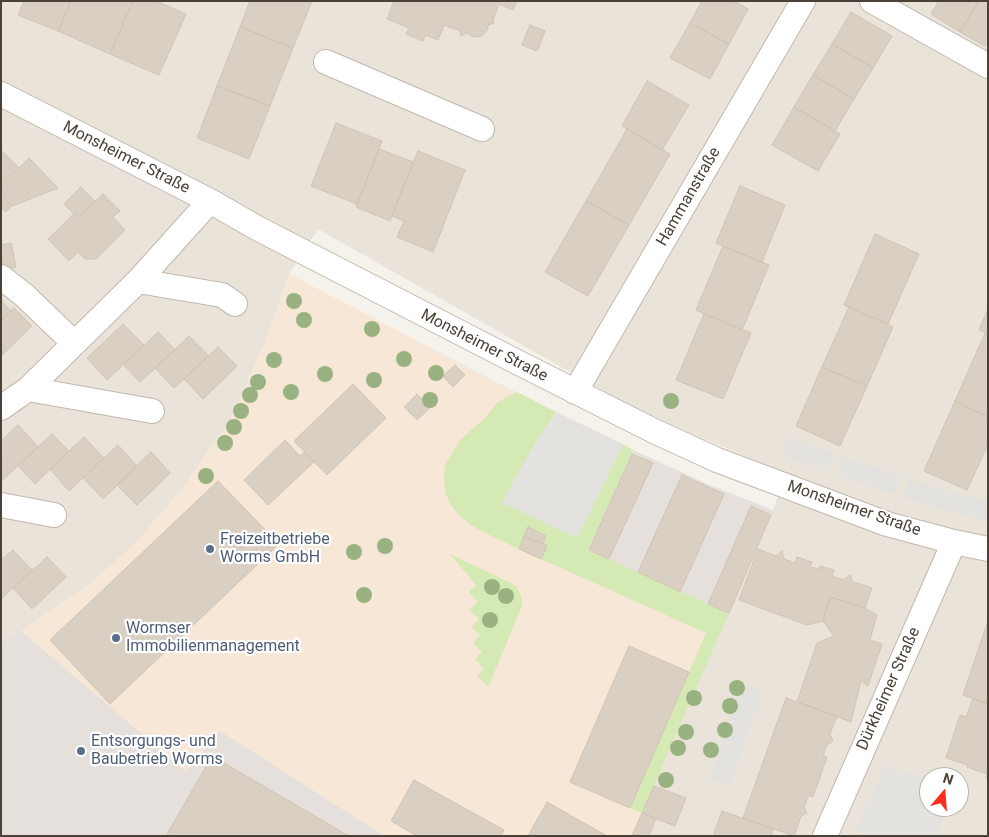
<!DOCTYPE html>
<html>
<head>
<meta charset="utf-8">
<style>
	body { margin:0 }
	#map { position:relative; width:989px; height:837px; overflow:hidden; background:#f5f1eb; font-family:Roboto,sans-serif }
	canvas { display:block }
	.frame { position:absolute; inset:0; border:2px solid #4a4238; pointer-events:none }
	.north { position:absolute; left:919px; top:767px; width:50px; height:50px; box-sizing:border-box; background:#fff; border:1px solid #b7b3af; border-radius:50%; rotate:18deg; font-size:14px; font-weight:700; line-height:20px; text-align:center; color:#4a4238 }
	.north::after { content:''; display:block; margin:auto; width:18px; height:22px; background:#fb2e1c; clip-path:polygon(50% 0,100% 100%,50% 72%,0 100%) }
</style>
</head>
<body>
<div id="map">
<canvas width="989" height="837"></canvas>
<div class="frame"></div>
<div class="north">N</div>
</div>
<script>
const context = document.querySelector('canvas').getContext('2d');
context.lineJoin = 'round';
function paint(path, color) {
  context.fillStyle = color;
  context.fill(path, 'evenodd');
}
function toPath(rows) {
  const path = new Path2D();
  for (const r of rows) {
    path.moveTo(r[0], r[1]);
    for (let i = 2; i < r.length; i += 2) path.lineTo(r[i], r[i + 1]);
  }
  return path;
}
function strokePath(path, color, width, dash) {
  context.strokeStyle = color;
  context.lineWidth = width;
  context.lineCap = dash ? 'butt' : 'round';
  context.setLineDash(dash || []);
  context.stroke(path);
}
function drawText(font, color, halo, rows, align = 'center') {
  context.font = font + ' Roboto,sans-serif';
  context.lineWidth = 4.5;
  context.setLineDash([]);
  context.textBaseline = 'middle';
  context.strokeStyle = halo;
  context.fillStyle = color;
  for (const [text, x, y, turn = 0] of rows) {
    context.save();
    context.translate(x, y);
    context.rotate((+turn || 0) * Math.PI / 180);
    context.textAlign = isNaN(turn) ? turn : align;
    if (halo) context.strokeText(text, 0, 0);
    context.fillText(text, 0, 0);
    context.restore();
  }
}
paint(toPath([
	[1,1,988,1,988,836,632,836,771,515,786,473,692,434,621,401,318,229,289,274,265,343,230,420,181,490,140,538,93,582,21,631,1,641],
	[929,777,959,777,959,807,929,807]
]), '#e9e3d9');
paint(toPath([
	[289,274,498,383,633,450,583,561,724,623,632,836,1,836,1,641,21,631,93,582,140,538,181,490,230,420,265,343]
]), '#f7e7d6');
paint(toPath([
	[633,450,710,485,773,510,729,613,587,550],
	[21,631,186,772,220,731,384,836,1,836,1,641]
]), '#e5e0dc');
paint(toPath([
	[517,392,556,412,537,440,577,538,623,444,633,450,588,550,729,613,642,813,630,808,706,633,541,559,547,547,543,544,546,536,528,527,519,549,481,531,471,525,460,516,451,505,446,494,444,479,445,466,451,455,460,440,486,417,498,402],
	[450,554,511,583,516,587,520,593,522,599,522,605,520,611,488,687,477,676,484,669,475,659,482,652,473,643,480,635,472,627,479,619,470,610,478,602,469,592,476,585]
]), '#d5e9b4');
paint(toPath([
	[556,412,623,444,577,538,502,503,515,478,537,440],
	[789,437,834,454,827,472,783,455],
	[844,458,902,476,894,494,837,475],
	[909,480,988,501,988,522,902,497],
	[742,684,763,691,731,785,711,778],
	[883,765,929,779,929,807,946,807,937,836,870,836,857,831,864,809,876,787]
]), '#e4e2df');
const building = toPath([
	[24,1,71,1,58,31,18,15,24,1],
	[71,1,133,1,110,54,58,31,71,1],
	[133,1,156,1,186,14,159,75,110,54,133,1],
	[250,1,312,1,293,48,240,27,250,1],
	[394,1,517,1,513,10,499,4,493,20,494,23,488,25,488,29,482,36,474,37,466,33,461,36,460,31,444,25,438,40,425,35,423,41,406,34,409,28,387,19,394,1],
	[702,1,734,1,748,9,729,44,690,23,702,1],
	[939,1,979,1,960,32,931,14,939,1],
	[979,1,988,1,988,42,985,46,960,32,979,1],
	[851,12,892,36,873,68,832,44,851,12],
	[690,23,729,44,710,79,670,58,690,23],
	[530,25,545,31,537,51,522,45,530,25],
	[240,27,293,48,270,106,217,86,240,27],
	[832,44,873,68,854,99,813,75,832,44],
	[813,75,854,99,835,131,794,107,813,75],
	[647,81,689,105,662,150,622,126,647,81],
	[217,86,270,106,249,159,197,138,217,86],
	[794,107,840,134,818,171,772,145,794,107],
	[336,123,382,141,357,204,311,186,336,123],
	[627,129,670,154,629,225,586,201,627,129],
	[379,149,413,162,390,221,356,207,379,149],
	[1,150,19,168,1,186,1,150],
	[418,151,465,170,433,252,397,237,404,221,392,216,418,151],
	[29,158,58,188,12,206,1,195,1,186,29,158],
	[740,186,785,205,762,262,716,243,740,186],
	[81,187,95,201,79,217,75,213,74,214,64,204,81,187],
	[103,194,120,211,113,217,125,230,96,259,85,259,78,252,69,261,48,239,75,213,79,217,103,194],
	[1,195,12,206,6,212,1,208,1,195],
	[586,201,629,225,588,296,545,272,586,201],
	[875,234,919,254,888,324,844,305,875,234],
	[11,243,16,267,4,270,1,258,1,245,11,243],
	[723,246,769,265,742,330,696,310,723,246],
	[1,300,11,311,1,320,1,300],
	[849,307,893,327,867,386,822,367,849,307],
	[14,308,32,326,1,356,1,320,14,308],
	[988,309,988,334,979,330,988,309],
	[704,314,751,333,723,399,676,380,704,314],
	[123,324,144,345,107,380,87,358,123,324],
	[158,332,175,350,140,382,124,365,158,332],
	[985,333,988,334,988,417,955,401,985,333],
	[189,336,209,356,174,388,155,368,189,336],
	[218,347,237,366,203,399,184,379,218,347],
	[455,365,465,375,453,387,443,376,455,365],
	[822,367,867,386,840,446,796,426,822,367],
	[353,384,386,418,327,475,294,441,353,384],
	[417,394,430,408,417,420,404,407,417,394],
	[955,401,988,417,988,444,967,490,924,471,955,401],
	[18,425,38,447,2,481,1,441,18,425],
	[52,434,69,451,35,484,18,466,52,434],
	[84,437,104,458,69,491,50,469,84,437],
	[285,440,300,456,304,452,314,462,268,505,244,480,285,440],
	[118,445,137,466,103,499,83,478,118,445],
	[151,452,170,473,137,505,117,485,151,452],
	[632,454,653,463,609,559,589,550,632,454],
	[682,475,724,494,680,592,638,572,682,475],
	[218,481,279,544,110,704,50,640,218,481],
	[751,506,771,515,729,613,708,604,751,506],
	[528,527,546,536,543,544,524,536,528,527],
	[524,536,547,546,541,559,519,549,524,536],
	[758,549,776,556,782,551,784,559,795,563,797,557,812,562,810,567,819,569,820,566,834,570,832,576,844,580,850,575,853,582,872,588,865,608,830,597,823,621,807,625,739,600,758,549],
	[13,550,32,570,1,599,1,560,13,550],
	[47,557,66,577,32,609,13,588,47,557],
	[830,597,865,608,877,615,870,640,882,644,868,686,861,681,851,722,797,702,817,643,834,636,823,621,830,597],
	[988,621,988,704,963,695,988,621],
	[629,646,689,672,630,808,570,782,629,646],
	[786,698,837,716,830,734,833,741,827,745,823,755,827,757,813,797,809,795,804,807,807,813,801,816,794,836,743,818,786,698],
	[973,698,988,704,988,778,986,778,987,774,967,767,968,765,946,758,960,715,966,717,973,698],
	[212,756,349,836,166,836,212,756],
	[414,780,504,830,501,836,417,836,391,821,414,780],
	[654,786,686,798,675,826,642,813,654,786],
	[547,802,607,836,528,836,547,802],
	[722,811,773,829,771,836,713,836,722,811],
	[642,813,656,818,649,836,632,836,642,813]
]);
paint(building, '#dacfc3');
strokePath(building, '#d2c4b3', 1);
const minor = toPath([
	[872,1,988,66],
	[326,62,482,129],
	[1,94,210,201,257,228,517,362,656,432,717,460,887,524,954,542,988,549],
	[1,277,24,295,74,343],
	[138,281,222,295,235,304],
	[28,389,152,411],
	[575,392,803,1],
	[1,408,28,389,138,281,210,201],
	[1,505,54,515],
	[825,836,954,542]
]);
strokePath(minor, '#c1b8ad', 26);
strokePath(minor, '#fff', 24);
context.fillStyle = '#9ab181';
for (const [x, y] of [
	[294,301],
	[304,320],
	[372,329],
	[404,359],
	[274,360],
	[436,373],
	[325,374],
	[374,380],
	[258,382],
	[291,392],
	[250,395],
	[430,400],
	[671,401],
	[241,411],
	[234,427],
	[225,443],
	[206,476],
	[385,546],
	[354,552],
	[492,587],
	[364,595],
	[506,596],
	[490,620],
	[737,688],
	[694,698],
	[730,706],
	[725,730],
	[686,732],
	[678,748],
	[711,750],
	[666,780]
]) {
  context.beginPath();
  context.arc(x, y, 8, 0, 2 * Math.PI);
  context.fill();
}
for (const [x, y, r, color] of [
	[210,549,5,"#5c6f8a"],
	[116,638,5,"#5c6f8a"],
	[81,751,5,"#5c6f8a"]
]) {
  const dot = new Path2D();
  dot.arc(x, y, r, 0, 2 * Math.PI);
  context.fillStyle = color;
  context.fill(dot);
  strokePath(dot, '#fff', 2);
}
drawText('16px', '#4a4238', '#fff', [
	["Monsheimer Straße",126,158,27],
	["Hammanstraße",689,197,-60],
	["Monsheimer Straße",484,346,27],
	["Monsheimer Straße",854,509,19],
	["Dürkheimer Straße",889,689,-66]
]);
drawText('16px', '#4e5e75', '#fff', [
	["Freizeitbetriebe",220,540],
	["Worms GmbH",220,558],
	["Wormser",126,629],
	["Immobilienmanagement",126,647],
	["Entsorgungs- und",91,742],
	["Baubetrieb Worms",91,760]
], 'left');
</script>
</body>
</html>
